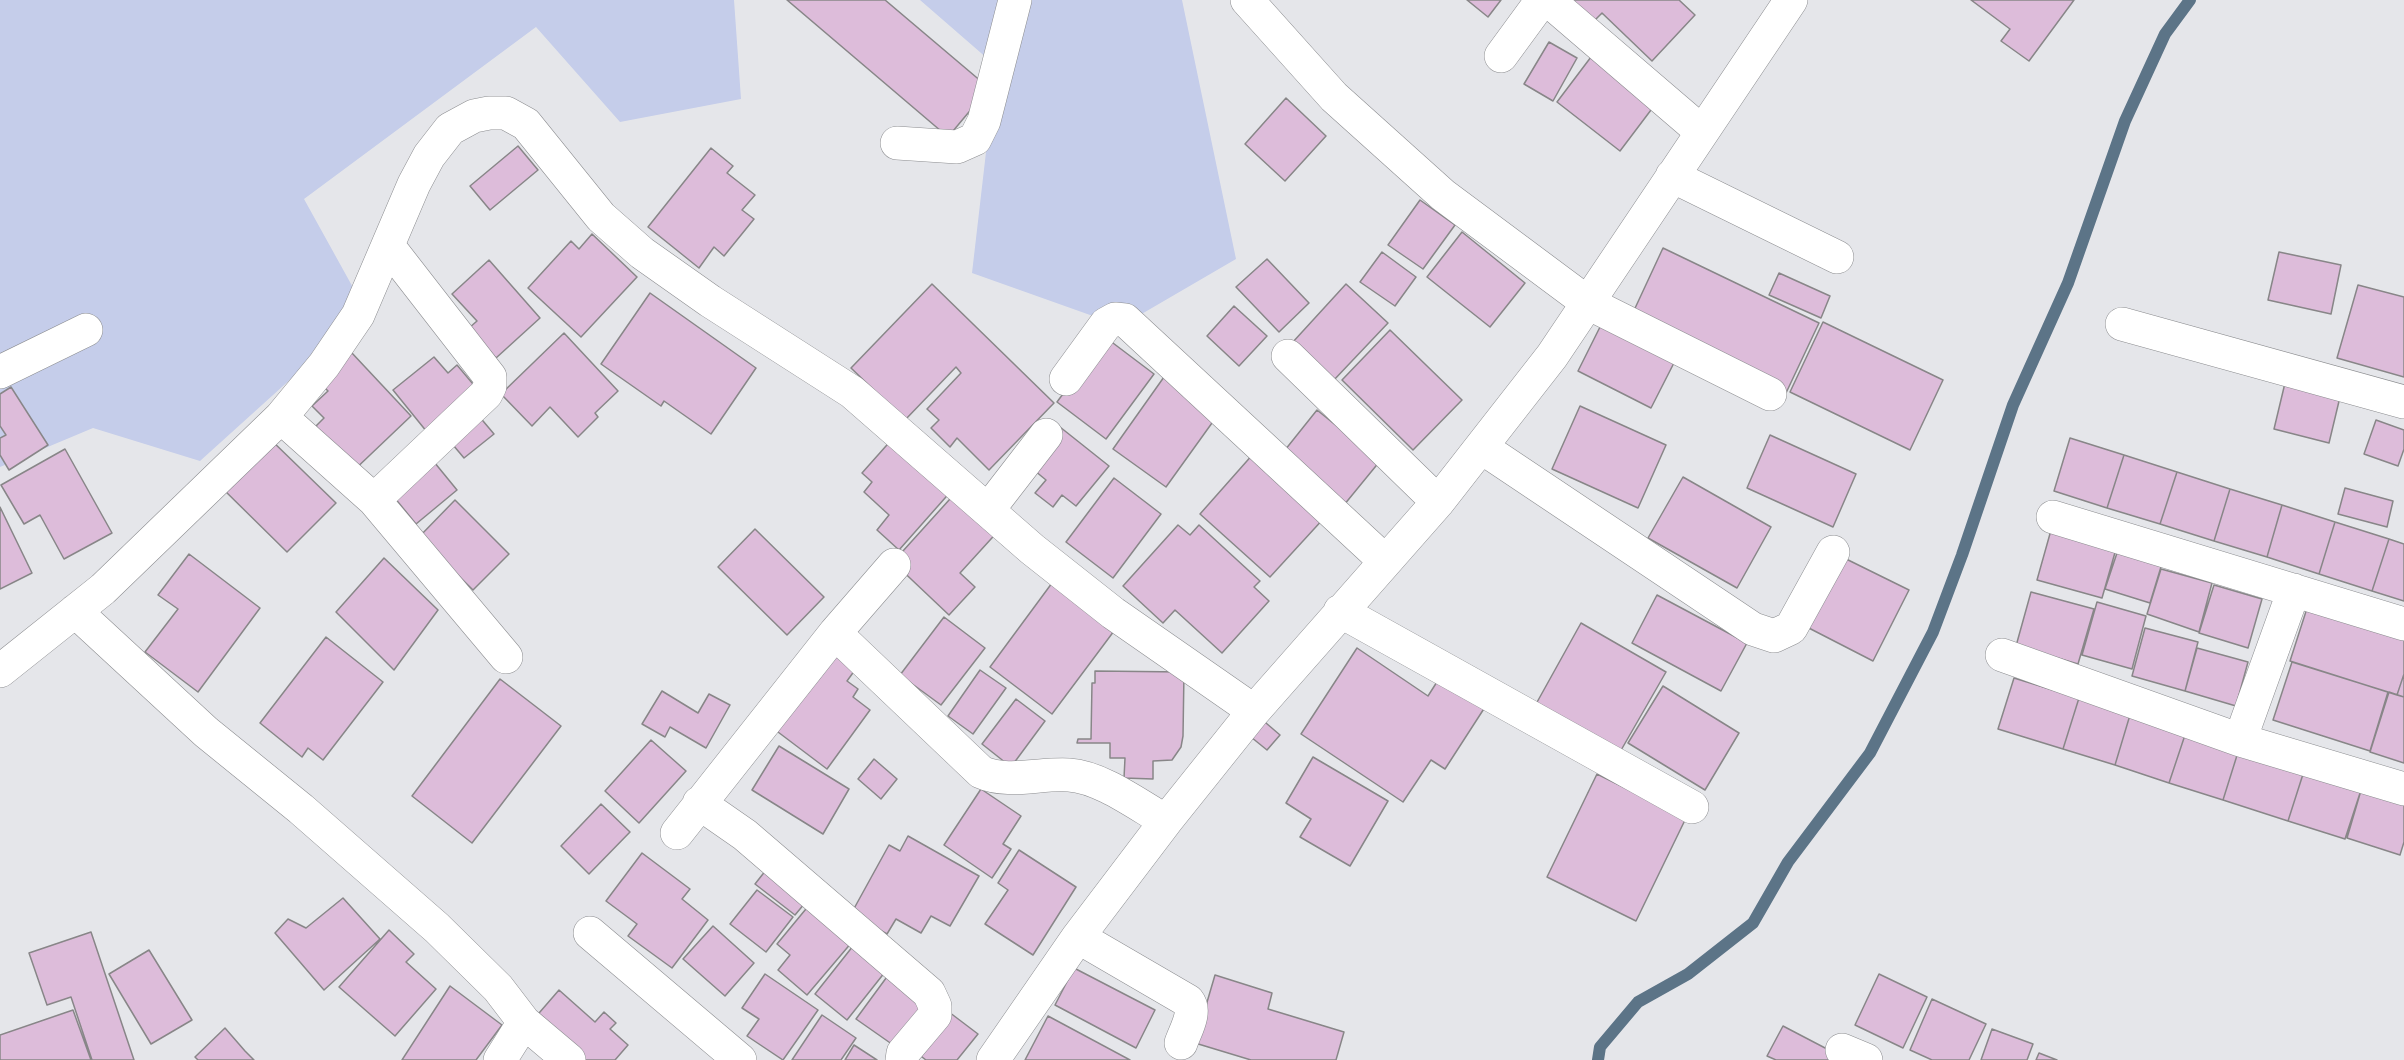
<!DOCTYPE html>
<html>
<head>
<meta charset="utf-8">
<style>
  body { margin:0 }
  canvas { display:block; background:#e5e6ea }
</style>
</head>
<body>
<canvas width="2404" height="1060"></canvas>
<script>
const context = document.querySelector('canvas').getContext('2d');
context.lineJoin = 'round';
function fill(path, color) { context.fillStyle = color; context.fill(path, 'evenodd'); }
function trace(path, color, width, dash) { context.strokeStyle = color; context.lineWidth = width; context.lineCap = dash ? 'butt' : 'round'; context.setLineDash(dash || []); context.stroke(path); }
const green = new Path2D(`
  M 0,0 L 734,0 L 741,99 L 620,122 L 536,27 L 304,199 L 366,311 L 200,461 L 93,428 L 0,467 Z
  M 920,0 L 1182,0 L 1236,259 L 1121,326 L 972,273 L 996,66 Z`);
const stream = new Path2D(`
  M 1598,1060 L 1600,1047 L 1638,1002 L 1688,974 L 1753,923 L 1788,862 L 1870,753 L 1933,632 L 1962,555 L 2013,405 L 2068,283 L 2125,121 L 2165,34 L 2190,0`);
const building = new Path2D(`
  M 787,0 L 885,0 L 989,88 L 948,137 Z
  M 1467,0 L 1501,0 L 1488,17 Z
  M 1564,0 L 1679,0 L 1695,15 L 1652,61 L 1602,13 L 1589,26 Z
  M 1971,0 L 2074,0 L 2029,61 L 2001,41 L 2010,29 Z
  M 1549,42 L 1577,58 L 1553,101 L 1524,84 Z
  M 1591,57 L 1654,106 L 1620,151 L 1557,102 Z
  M 1286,98 L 1326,136 L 1285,181 L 1245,144 Z
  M 518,146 L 538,170 L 490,210 L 470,186 Z
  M 711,148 L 733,166 L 727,173 L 755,195 L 742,210 L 754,219 L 724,256 L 714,247 L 699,268 L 648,227 Z
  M 1420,200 L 1455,225 L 1423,269 L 1388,245 Z
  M 1462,232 L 1525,283 L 1490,327 L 1427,277 Z
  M 592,234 L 637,277 L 581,337 L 528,288 L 571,241 L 579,249 Z
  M 1663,248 L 1819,323 L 1786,393 L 1630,319 Z
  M 1382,252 L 1416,277 L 1395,306 L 1360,282 Z
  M 2279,252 L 2341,265 L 2331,314 L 2268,300 Z
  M 1267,259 L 1309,303 L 1279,332 L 1236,287 Z
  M 489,260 L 540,318 L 496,358 L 469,328 L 477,321 L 452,294 Z
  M 1779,273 L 1830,296 L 1821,318 L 1769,295 Z
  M 932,284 L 1054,403 L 989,470 L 957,438 L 950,447 L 931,428 L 939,420 L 927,409 L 961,373 L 956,367 L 905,420 L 851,368 Z
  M 1346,284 L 1388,323 L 1333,381 L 1292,343 Z
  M 2358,285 L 2404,297 L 2404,377 L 2337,358 Z
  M 650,293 L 756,368 L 711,434 L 664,401 L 661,406 L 601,364 Z
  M 1234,306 L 1267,336 L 1239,366 L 1207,336 Z
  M 1604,319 L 1678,355 L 1651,408 L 1578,371 Z
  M 1823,322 L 1943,380 L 1910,450 L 1790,392 Z
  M 1390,330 L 1462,400 L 1413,450 L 1342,380 Z
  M 564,333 L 618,391 L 595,413 L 598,417 L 578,437 L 550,407 L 532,426 L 501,394 Z
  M 1105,337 L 1154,374 L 1106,439 L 1057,402 Z
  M 351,352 L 411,416 L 349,475 L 316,426 L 324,418 L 312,406 L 328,391 L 319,382 Z
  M 434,357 L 448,373 L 457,365 L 478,390 L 427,432 L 393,390 Z
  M 1164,377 L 1217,416 L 1166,487 L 1113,449 Z
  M 2285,383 L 2340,397 L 2329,443 L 2274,429 Z
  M 11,387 L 48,445 L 9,470 L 0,455 L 0,438 L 6,435 L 0,426 L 0,394 Z
  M 1580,406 L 1666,445 L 1638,508 L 1552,469 Z
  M 1317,410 L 1380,461 L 1344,505 L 1281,455 Z
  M 478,415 L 494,434 L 464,458 L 448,439 Z
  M 2376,420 L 2404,430 L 2404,449 L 2398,466 L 2364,454 Z
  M 1060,427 L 1109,466 L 1076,506 L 1062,495 L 1053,507 L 1035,493 L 1046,480 L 1029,466 Z
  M 1770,435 L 1856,474 L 1833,527 L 1747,488 Z
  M 268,437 L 336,503 L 287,552 L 220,486 Z
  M 894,437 L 953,489 L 899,550 L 877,530 L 889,515 L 864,492 L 872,482 L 862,473 Z
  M 2070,438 L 2124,455 L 2107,508 L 2054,491 Z
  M 65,449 L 112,533 L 64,559 L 40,515 L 24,524 L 1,485 Z
  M 1254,453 L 1325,517 L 1270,577 L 1200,514 Z
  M 2124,455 L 2177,472 L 2160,524 L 2107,508 Z
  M 430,457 L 457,490 L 416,524 L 389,491 Z
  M 2177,472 L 2230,489 L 2214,541 L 2160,524 Z
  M 1683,477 L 1771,527 L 1737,588 L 1648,538 Z
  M 1114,478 L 1161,514 L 1113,578 L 1066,542 Z
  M 2345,488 L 2393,501 L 2387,527 L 2338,514 Z
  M 959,489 L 1001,528 L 960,573 L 975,587 L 949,615 L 893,562 Z
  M 2230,489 L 2282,505 L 2267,557 L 2214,541 Z
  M 455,500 L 509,554 L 473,590 L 419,537 Z
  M 2282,505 L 2335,522 L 2319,574 L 2267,557 Z
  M 0,507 L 32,573 L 0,589 Z
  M 2335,522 L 2389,539 L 2372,591 L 2319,574 Z
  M 2053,523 L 2118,542 L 2102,598 L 2037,580 Z
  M 1178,525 L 1190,535 L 1199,525 L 1260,581 L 1254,587 L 1269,601 L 1222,653 L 1175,610 L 1163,623 L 1123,586 Z
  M 755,529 L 824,597 L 787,635 L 718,567 Z
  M 2389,539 L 2404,544 L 2404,601 L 2372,591 Z
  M 2120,544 L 2164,557 L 2150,603 L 2105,589 Z
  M 189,554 L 260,608 L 198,692 L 145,652 L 178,609 L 158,595 Z
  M 1836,554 L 1909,590 L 1873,661 L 1801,624 Z
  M 384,558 L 438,610 L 394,670 L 336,612 Z
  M 2161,569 L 2212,583 L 2199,632 L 2147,614 Z
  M 1052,583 L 1114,631 L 1052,714 L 990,667 Z
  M 2214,585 L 2262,599 L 2248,648 L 2199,633 Z
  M 2031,592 L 2094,609 L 2078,664 L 2016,646 Z
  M 1657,595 L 1747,643 L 1721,691 L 1632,643 Z
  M 2310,599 L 2404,629 L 2404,674 L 2397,695 L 2290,661 Z
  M 2097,602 L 2146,616 L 2132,669 L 2082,655 Z
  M 944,617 L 985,648 L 941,705 L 900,675 Z
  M 1581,623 L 1666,672 L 1620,752 L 1536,704 Z
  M 2145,628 L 2198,642 L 2185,691 L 2132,676 Z
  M 326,637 L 383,682 L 323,760 L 308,748 L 302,757 L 260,723 Z
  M 1357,648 L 1428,696 L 1442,674 L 1487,704 L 1445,769 L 1431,760 L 1403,802 L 1301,734 Z
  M 2197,648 L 2248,662 L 2236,706 L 2185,691 Z
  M 831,652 L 855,670 L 847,681 L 858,689 L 853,697 L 870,710 L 827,769 L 774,729 Z
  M 2292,662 L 2388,692 L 2370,751 L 2273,720 Z
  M 980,670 L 1006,688 L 973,734 L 948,716 Z
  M 1095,671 L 1184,672 L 1183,736 L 1181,747 L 1172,760 L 1153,761 L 1153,779 L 1124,778 L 1125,758 L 1110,758 L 1110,743 L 1077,743 L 1078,739 L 1091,739 L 1092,683 L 1095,683 Z
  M 2404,674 L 2404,697 L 2397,695 Z
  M 2014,678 L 2079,698 L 2063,749 L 1998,729 Z
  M 500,679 L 561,726 L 472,843 L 412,796 Z
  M 1663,686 L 1739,733 L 1705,790 L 1628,743 Z
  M 662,691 L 698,713 L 709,694 L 730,705 L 706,748 L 670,727 L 665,737 L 642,724 Z
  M 2389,692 L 2404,697 L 2404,763 L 2370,752 Z
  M 2079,698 L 2130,715 L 2115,765 L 2063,749 Z
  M 1016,699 L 1045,721 L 1011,767 L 982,744 Z
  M 2130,715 L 2186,732 L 2169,783 L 2115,765 Z
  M 1259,717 L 1280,735 L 1267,750 L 1246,733 Z
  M 2186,732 L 2239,749 L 2223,800 L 2169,783 Z
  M 651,740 L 686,771 L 639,823 L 605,791 Z
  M 779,746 L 849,789 L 823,834 L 752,790 Z
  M 2239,749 L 2304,771 L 2288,821 L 2223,800 Z
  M 1313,757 L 1388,801 L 1350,866 L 1300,837 L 1311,819 L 1286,803 Z
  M 874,759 L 897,779 L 881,799 L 858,779 Z
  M 2305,768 L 2362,787 L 2345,839 L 2288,821 Z
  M 1597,774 L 1686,818 L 1636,921 L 1547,877 Z
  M 2362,787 L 2404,800 L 2404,842 L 2400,855 L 2347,838 Z
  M 981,789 L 1021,816 L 1003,844 L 1011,849 L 992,878 L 944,845 Z
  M 601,804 L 630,832 L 589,874 L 561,846 Z
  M 908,836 L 979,876 L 950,926 L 931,916 L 921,933 L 896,919 L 887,934 L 851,914 L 889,845 L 900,851 Z
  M 1019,850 L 1076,887 L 1033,955 L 985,924 L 1008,890 L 998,883 Z
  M 642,853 L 690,889 L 682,899 L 708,920 L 672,968 L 628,936 L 637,924 L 606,901 Z
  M 770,865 L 810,897 L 795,915 L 755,884 Z
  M 757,890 L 793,917 L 766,952 L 730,924 Z
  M 343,898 L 380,939 L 324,990 L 275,933 L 288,919 L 306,928 Z
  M 815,898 L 858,935 L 807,995 L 778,970 L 790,955 L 777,944 Z
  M 713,926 L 754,963 L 725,996 L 683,959 Z
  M 389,930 L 414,954 L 406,962 L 436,989 L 395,1036 L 339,987 Z
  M 91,932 L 134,1060 L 92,1060 L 71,997 L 47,1005 L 29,953 Z
  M 857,941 L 889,967 L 847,1020 L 815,994 Z
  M 149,950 L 192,1020 L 151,1044 L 109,974 Z
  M 1074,968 L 1155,1010 L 1136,1048 L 1055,1005 Z
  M 892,970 L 931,998 L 896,1047 L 856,1019 Z
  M 765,974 L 818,1010 L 783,1060 L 747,1036 L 759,1019 L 742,1008 Z
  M 1879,974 L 1927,997 L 1903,1048 L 1855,1025 Z
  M 1215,975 L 1272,993 L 1268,1009 L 1344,1032 L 1336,1060 L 1251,1060 L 1195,1043 Z
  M 450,986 L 502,1025 L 476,1060 L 402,1060 Z
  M 559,990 L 595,1022 L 604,1012 L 616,1023 L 610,1029 L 628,1045 L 615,1060 L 578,1060 L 533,1020 Z
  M 1932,999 L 1986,1024 L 1969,1060 L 1932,1060 L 1910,1050 Z
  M 945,1009 L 978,1034 L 957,1060 L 926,1060 L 913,1050 Z
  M 73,1010 L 91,1060 L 0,1060 L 0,1035 Z
  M 822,1015 L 856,1038 L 841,1060 L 792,1060 Z
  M 1048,1016 L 1130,1060 L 1025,1060 Z
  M 1783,1026 L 1848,1060 L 1776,1060 L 1767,1056 Z
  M 225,1028 L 245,1051 L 254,1060 L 198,1060 L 195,1057 Z
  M 1992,1029 L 2033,1044 L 2027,1060 L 1981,1060 Z
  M 854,1045 L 877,1060 L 845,1060 Z
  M 2039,1053 L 2057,1060 L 2036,1060 Z`);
const minor = new Path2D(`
  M 1247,0 L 1334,97 L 1443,195 L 1588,303 L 1770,394
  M 1548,0 L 1702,132
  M 1501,56 L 1542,0
  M 897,143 L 957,147 L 975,139 L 984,121 L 1015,0
  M 1672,176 L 1837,257
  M 389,247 L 490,377 L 490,386 L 486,394 L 374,500 L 506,657
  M 2122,324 L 2404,402
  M 1288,356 L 1438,502
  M 0,372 L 86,330
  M 1066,379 L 1106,324 L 1115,319 L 1125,320 L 1385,561
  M 281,417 L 374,500
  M 1481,447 L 1753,629 L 1774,636 L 1791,628 L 1833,552
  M 988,510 L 1046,435
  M 2053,517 L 2404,624
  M 75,611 L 206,732 L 301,809 L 437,928 L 498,988 L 524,1022 L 569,1060
  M 1340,611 L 1692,807
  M 835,633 L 894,565
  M 2002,655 L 2240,740 L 2404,789
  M 0,671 L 103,589 L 281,417 L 324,365 L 358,315 L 414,184 L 429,156 L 450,129 L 474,116 L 489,113 L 506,113 L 526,124 L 601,217 L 642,253 L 710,301 L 852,392 L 1032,549 L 1113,613 L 1254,711
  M 2240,740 L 2294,590
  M 699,803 L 745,835 L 929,993 L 935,1006 L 935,1015 L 903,1053 L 902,1060
  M 677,833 L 835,633 L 981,772 C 1008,784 1040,773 1069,775 C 1101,777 1138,805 1166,821
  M 590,933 L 740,1060
  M 1078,937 L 1188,1001 C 1197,1012 1185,1031 1181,1043
  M 1842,1050 L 1866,1060
  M 500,1060 L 524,1022
  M 993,1060 L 1078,937 L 1166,821 L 1254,711 L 1438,502 L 1552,356 L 1791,0`);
fill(green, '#c5cdea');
trace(stream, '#5c7487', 12);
fill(building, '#ddbcda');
trace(building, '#888688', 1.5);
trace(minor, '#8c8d90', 34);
trace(minor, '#fff', 33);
</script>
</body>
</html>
